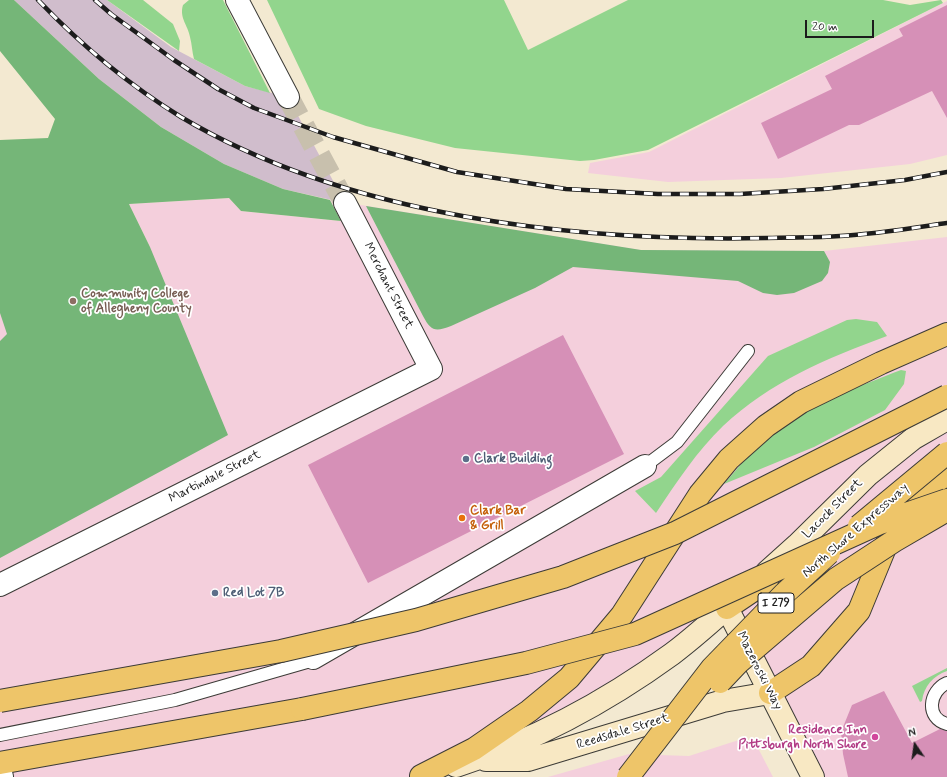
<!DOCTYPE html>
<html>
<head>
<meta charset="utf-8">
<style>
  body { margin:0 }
  #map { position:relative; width:947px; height:777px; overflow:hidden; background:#f3e9d1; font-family:Mynerve,sans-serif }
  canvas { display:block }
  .north { position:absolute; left:895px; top:725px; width:40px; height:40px; -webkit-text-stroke:3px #fff; paint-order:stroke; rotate:347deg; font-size:11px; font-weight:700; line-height:16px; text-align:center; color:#1c1c1c }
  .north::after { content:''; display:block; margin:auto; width:14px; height:18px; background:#1c1c1c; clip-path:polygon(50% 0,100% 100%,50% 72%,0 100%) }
  .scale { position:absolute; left:805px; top:20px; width:69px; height:18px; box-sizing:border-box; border:2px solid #1c1c1c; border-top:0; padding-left:5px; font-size:12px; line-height:14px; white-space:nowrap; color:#1c1c1c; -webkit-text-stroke:3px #fff; paint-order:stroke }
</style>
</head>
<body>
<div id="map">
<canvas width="947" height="777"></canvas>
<div class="north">N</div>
<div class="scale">20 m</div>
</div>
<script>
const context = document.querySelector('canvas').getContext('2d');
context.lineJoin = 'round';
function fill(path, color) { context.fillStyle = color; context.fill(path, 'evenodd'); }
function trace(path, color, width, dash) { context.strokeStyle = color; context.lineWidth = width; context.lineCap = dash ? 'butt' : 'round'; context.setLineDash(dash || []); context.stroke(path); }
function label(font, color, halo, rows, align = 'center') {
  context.font = font + ' Mynerve,sans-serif'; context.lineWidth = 3.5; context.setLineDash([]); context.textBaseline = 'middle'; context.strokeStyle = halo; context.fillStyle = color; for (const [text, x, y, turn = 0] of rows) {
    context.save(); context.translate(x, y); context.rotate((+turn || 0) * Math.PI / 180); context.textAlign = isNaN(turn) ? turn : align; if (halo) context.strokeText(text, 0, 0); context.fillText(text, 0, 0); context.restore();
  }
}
const built = new Path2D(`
  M 947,1 L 947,155 L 910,164 L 781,178 L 668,182 L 588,173 L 590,163 L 649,152 Z
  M 0,159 L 150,247 L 129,204 L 229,198 L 241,211 L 340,221 L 330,200 L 641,250 L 824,251 L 947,237 L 947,777 L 813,777 L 727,608 L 607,697 L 417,777 L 0,777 Z
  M 745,738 L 759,750 L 773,777 L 548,777 L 629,754 L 689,756 Z`);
const industrial = new Path2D(`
  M 14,0 L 107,0 L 171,47 L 245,86 L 288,97 L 345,203 L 283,189 L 224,164 L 161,127 L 99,79 Z`);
const green = new Path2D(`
  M 107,0 L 143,0 L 173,24 L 180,41 L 179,51 Z
  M 189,0 L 223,0 L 270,93 L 245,86 L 194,59 C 192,52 192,44 190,37 C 188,25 179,18 183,5 Z
  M 267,0 L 504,0 L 528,50 L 628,0 L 883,0 L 910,5 L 941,0 L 943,3 L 648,150 L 594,160 L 580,161 L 455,148 L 366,126 L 319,109 Z
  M 856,319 L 877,322 L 887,336 C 827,358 770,382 723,426 C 697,451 676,483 656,513 L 635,491 L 661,477 L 768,356 L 847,320 Z
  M 901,370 L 906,371 L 904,384 L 885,410 L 814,447 L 724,484 C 738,468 751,451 768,437 C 806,405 855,388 901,370 Z
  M 947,668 L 947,671 C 933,676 924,686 922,701 L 920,702 L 912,686 Z`);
const forest = new Path2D(`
  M 0,0 L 14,0 L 99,79 L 161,127 L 224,164 L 283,189 L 330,200 L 341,221 L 241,211 L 229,198 L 129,204 L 150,247 L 228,435 L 0,558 L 0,341 L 7,334 L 0,313 L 0,140 L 48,138 L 55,119 L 0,51 Z
  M 366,206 L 641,250 L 824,251 L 830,262 L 828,273 L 822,281 L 794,293 L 777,295 L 763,293 L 738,281 L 573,267 L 535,288 L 451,326 C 435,332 431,331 423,316 Z`);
const building = new Path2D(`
  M 947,5 L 947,118 L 932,91 L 859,125 L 849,125 L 778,159 L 761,123 L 832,89 L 825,76 L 903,36 L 899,29 Z
  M 563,335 L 624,454 L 368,583 L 308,465 Z
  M 884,691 L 912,743 L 940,729 L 947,731 L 947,777 L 848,777 L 843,754 L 841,732 L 852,705 Z`);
const minorTunnel = new Path2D(`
  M 288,97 L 345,203`);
const service = new Path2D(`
  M 645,466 L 677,442 L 748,351
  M 947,683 C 929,691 925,718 947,724
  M 0,735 L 175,700 L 307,662 L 313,658`);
const minor = new Path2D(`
  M 237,0 L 288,97
  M 0,585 L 431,369 L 345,203
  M 313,658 L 645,466
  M 0,769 L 2,777`);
const secondary = new Path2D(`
  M 767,572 L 797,545 L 868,475 L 914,438 L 947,419
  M 727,608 L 813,777
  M 486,760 L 528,760 L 723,701 L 770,693
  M 456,766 C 533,741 606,702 672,654 C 696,636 719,615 741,595`);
const motorway = new Path2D(`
  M 916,492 L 947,475
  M 727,608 L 767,581
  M 770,693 L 811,666 L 859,611 L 889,538 L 929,485
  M 0,763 L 302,709
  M 421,776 L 474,749 L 529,711 L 569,678 L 622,615 L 700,494 L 729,459 L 766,426 L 801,402 L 881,363 L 947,334`);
const rail = new Path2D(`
  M 38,0 C 80,44 129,85 181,117 C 349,217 575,242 767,238 C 792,237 816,238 840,236 C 876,234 912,228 947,223
  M 95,0 L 111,14 L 174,60 L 218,89 L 254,108 L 333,137 L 457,172 L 566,189 L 658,194 L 740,194 L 823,189 L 905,180 L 947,172`);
const motorwayBridge = new Path2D(`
  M 859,526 L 947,453
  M 720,682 L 738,663 L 836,579 L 894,541 L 947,510
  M 0,701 L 281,651 L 416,620 L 563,577 L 675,533 L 947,396
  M 302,709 L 526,663 L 635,634 L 880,523 L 947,500
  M 628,777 L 712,668 L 784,594 L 829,553`);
const markers = [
  [73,301,4,"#8d6e63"],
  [466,459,4,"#5c6f8a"],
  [462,518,4,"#e8710a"],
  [215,593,4,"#5c6f8a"],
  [875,737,4,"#d1479c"]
];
const shields = [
  [776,603,36]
];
const shieldNames = [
  ["I 279",776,603]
];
const streetNames = [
  ["Merchant Street",388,286,63],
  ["Martindale Street",215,477,-27],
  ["Lacock Street",833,509,-45],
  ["North Shore Expressway",856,531,-41],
  ["Mazeroski Way",759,671,63],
  ["Reedsdale Street",623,732,-17]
];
const educationNames = [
  ["Community College",81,294],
  ["of Allegheny County",81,309]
];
const serviceNames = [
  ["Clark Building",474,459],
  ["Red Lot 7B",223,593]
];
const foodNames = [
  ["Clark Bar",470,511],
  ["& Grill",470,526]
];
const hotelNames = [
  ["Residence Inn",867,730],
  ["Pittsburgh North Shore",867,745]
];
fill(built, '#f4cfdc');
fill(industrial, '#d0bdcc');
fill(green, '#92d58d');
fill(forest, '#75b678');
fill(building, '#d690b7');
trace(minorTunnel, '#c8c0ad', 22, [22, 11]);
trace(service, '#3c3b37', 14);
trace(minor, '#3c3b37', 24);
trace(secondary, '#3c3b37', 24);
trace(motorway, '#3c3b37', 24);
trace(service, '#fff', 12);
trace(minor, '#fff', 22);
trace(secondary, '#f8e8c3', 22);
trace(motorway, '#eec569', 22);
trace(rail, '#1c1c1c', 4.5);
trace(rail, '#fff', 3, [9]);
trace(motorwayBridge, '#3c3b37', 24, []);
trace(motorwayBridge, '#eec569', 22);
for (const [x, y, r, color] of markers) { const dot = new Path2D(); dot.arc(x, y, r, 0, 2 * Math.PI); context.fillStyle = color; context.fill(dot); trace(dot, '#fff', 1.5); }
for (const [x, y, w] of shields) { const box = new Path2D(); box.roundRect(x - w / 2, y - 10, w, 20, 3); context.fillStyle = '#fff'; context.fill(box); trace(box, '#1c1c1c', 1); }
label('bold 12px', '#1c1c1c', null, shieldNames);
label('13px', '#1c1c1c', '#fff', streetNames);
label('bold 13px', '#785e54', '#fff', educationNames, 'left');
label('bold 13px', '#4e5e75', '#fff', serviceNames, 'left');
label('bold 13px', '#c56008', '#fff', foodNames, 'left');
label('bold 13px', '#b23c85', '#fff', hotelNames, 'right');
</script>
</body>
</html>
